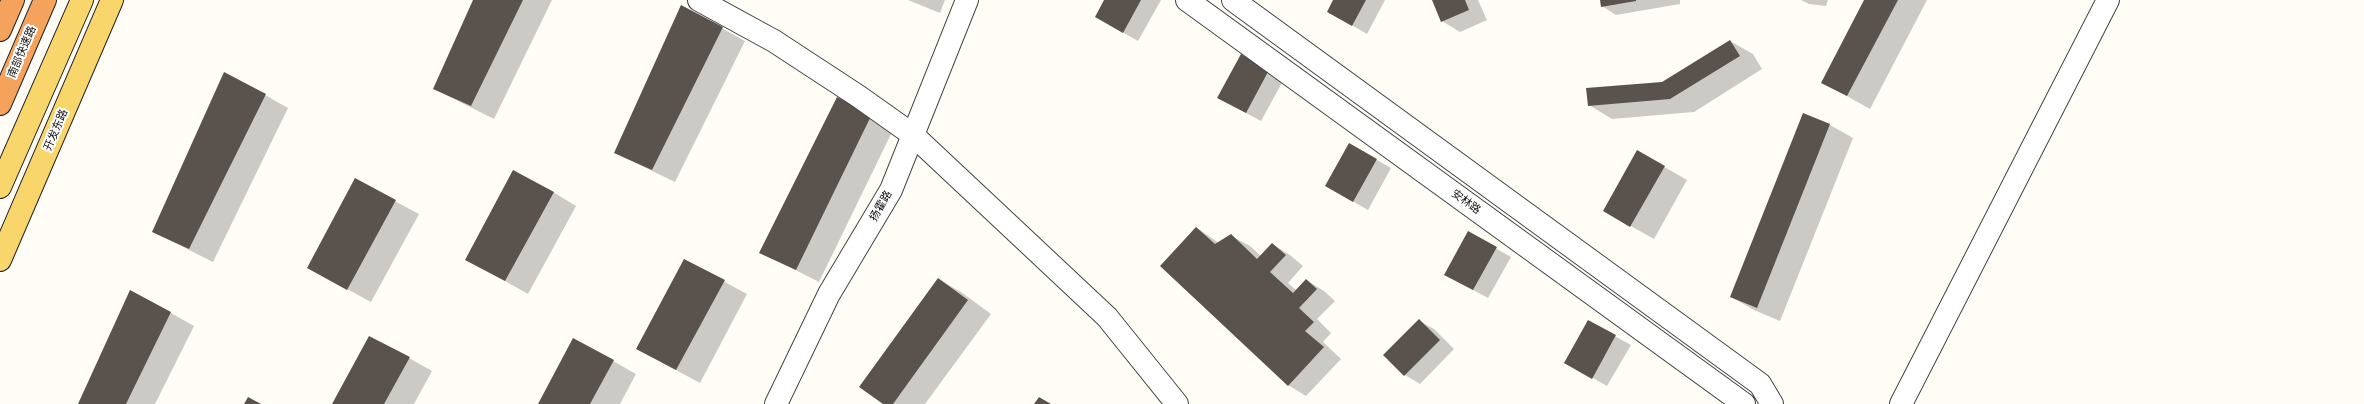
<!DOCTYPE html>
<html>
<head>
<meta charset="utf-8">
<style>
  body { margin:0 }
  canvas { display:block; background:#fffdf5 }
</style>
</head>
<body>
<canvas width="2364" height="404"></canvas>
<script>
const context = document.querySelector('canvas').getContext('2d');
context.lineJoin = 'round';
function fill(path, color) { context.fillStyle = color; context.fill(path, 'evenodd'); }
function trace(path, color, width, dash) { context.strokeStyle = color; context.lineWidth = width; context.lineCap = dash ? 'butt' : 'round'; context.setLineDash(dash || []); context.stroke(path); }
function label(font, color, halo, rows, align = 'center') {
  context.font = font + ' Literata,"Noto Sans SC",serif'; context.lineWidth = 4; context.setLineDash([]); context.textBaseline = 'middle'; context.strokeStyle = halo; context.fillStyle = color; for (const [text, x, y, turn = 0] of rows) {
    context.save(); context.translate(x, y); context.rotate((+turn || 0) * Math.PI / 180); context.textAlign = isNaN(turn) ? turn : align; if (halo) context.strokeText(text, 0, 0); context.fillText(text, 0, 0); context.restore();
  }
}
const shadow = new Path2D(`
  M 474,0 L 552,0 L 494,119 L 434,89 Z
  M 908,0 L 945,0 L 940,13 Z
  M 1105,0 L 1161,0 L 1138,41 L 1096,17 Z
  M 1334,0 L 1385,0 L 1367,34 L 1343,20 Z
  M 1433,0 L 1478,0 L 1487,20 L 1460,32 L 1442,21 Z
  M 1601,0 L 1680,0 L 1680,4 L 1616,15 L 1602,6 Z
  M 1801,0 L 1828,0 L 1826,6 L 1809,4 Z
  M 1865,0 L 1927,0 L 1870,109 L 1822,82 Z
  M 681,6 L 745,41 L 675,182 L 615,153 Z
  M 1730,41 L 1753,54 L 1762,69 L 1694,112 L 1612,119 L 1589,105 L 1662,83 Z
  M 1241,56 L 1284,79 L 1261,121 L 1233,106 Z
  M 265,95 L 288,108 L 213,262 L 153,232 Z
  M 838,98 L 894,128 L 819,282 L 760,252 Z
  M 1804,115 L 1830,125 L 1853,138 L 1780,321 L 1754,310 L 1731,297 Z
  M 1638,152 L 1687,180 L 1654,239 L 1604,211 Z
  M 1377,160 L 1391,168 L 1368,210 L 1326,186 Z
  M 355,180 L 419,214 L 371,302 L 332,281 Z
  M 553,192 L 576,206 L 528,294 L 489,272 Z
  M 1197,228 L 1219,243 L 1231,236 L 1250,246 L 1261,256 L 1272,244 L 1290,255 L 1303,266 L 1288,283 L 1296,290 L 1306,280 L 1324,291 L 1335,301 L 1317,319 L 1331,333 L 1323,342 L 1341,359 L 1306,396 L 1288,385 Z
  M 1469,233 L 1511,257 L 1488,298 L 1460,283 Z
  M 684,260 L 747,294 L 700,383 L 661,362 Z
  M 938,279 L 961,292 L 991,314 L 925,404 L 884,404 Z
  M 171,313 L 194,326 L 155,404 L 79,404 Z
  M 1419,321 L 1434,329 L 1454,349 L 1420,384 L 1405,375 L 1385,355 Z
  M 1588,321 L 1631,345 L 1607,386 L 1565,362 Z
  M 409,358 L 432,371 L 414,404 L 334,404 Z
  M 613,361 L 636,374 L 620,404 L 539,404 Z`);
const building = new Path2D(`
  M 473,0 L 523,0 L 471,106 L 433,89 Z
  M 1104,0 L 1141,0 L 1123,33 L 1095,17 Z
  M 1333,0 L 1366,0 L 1352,26 L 1327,12 Z
  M 1432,0 L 1465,0 L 1469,10 L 1441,22 Z
  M 1600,0 L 1636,0 L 1636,1 L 1601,7 Z
  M 1864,0 L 1898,0 L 1847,96 L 1821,83 Z
  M 681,5 L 723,27 L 652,170 L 614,153 Z
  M 1730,40 L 1740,56 L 1670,99 L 1588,106 L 1586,88 L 1662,82 Z
  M 1241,54 L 1269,70 L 1246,113 L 1217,98 Z
  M 224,72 L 266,94 L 189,249 L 152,232 Z
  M 837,97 L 872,114 L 796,270 L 759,253 Z
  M 1803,113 L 1830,124 L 1757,308 L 1730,297 Z
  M 1349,143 L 1377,159 L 1353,202 L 1325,186 Z
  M 1637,150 L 1665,166 L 1630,227 L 1603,211 Z
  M 513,170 L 554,192 L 505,281 L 465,260 Z
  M 355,178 L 396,200 L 347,290 L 307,268 Z
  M 1196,227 L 1215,244 L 1231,234 L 1257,259 L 1272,243 L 1286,255 L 1270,272 L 1293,293 L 1306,279 L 1317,289 L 1299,308 L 1314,322 L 1305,331 L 1324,347 L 1288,386 L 1160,266 Z
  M 1468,231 L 1497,247 L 1473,290 L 1444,275 Z
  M 684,259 L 725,280 L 676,370 L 636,349 Z
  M 938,278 L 968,300 L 893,404 L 883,404 L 859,387 Z
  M 130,290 L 171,312 L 126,404 L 78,404 Z
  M 1419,319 L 1440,340 L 1404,376 L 1383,355 Z
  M 1588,320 L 1616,335 L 1592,379 L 1564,363 Z
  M 369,336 L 410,357 L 384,404 L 332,404 Z
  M 573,338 L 614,360 L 590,404 L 538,404 Z
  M 248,397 L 261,404 L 244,404 Z
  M 1039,397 L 1051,404 L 1034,404 Z`);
const minor = new Path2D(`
  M 699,0 L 774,41 L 858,96 L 913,135 L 1107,317 L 1177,404
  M 1187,0 L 1744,404
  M 1233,0 L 1760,384 L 1772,404
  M 776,404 L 829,294 L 891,190 L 967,0
  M 1901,404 L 2108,0`);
const major = new Path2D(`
  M 0,187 L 82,0
  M 0,260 L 112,0`);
const highway = new Path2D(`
  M 0,30 L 13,0
  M 0,104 L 45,0`);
const streetNames = [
  ["南部快速路",22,52,-67],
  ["开发东路",56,130,-67],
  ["安林路",1466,202,36],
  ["扬霍路",881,206,-60]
];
fill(shadow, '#0003');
fill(building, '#5a524d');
trace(minor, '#444', 24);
trace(major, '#222', 24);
trace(highway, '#222', 24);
trace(minor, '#fff', 22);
trace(major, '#f9d66b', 22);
trace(highway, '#f5a25d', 22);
label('11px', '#111', '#fff', streetNames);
</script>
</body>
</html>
